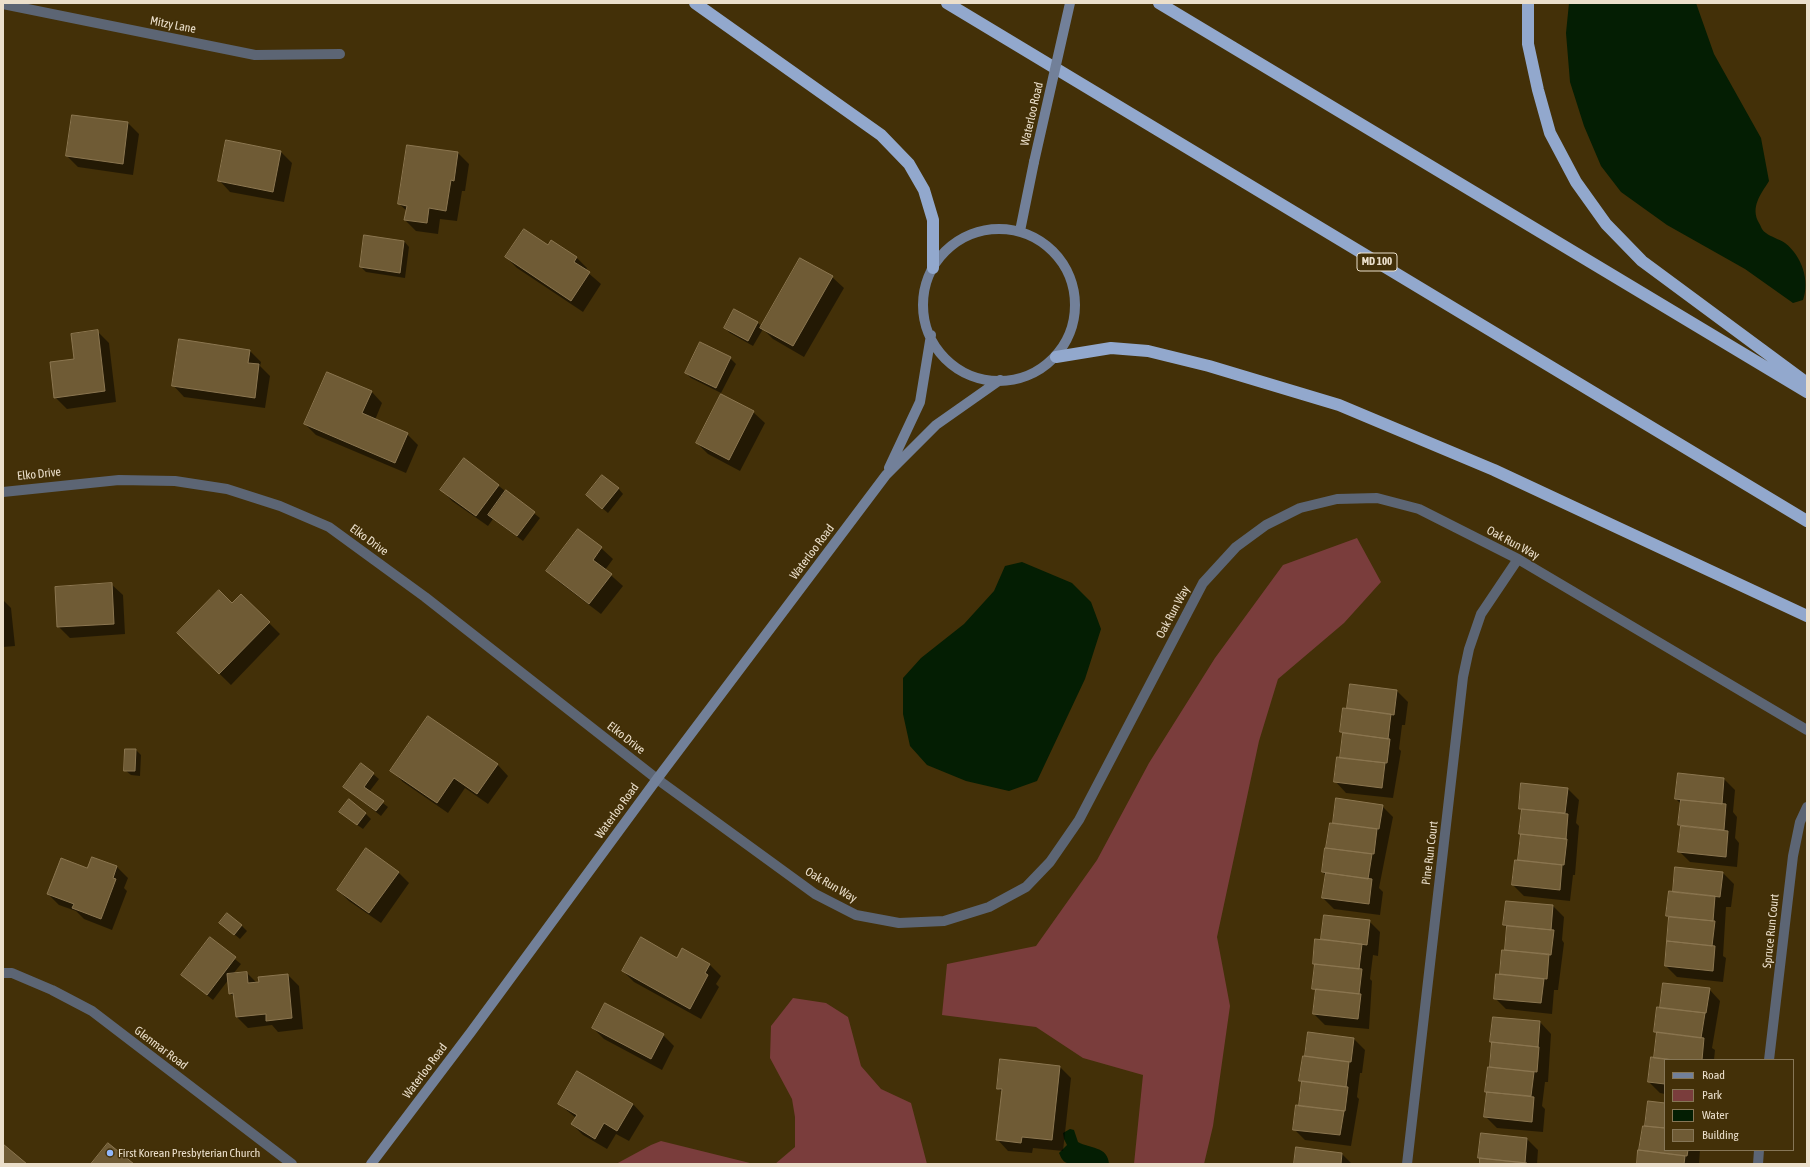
<!DOCTYPE html>
<html>
<head>
<meta charset="utf-8">
<style>
  body { margin:0 }
  #map { position:relative; width:1810px; height:1167px; overflow:hidden; background:#433008; font-family:"Asap Condensed",sans-serif }
  canvas { display:block }
  .frame { position:absolute; inset:0; border:4px solid #ebdfcb; pointer-events:none }
  .legend { position:absolute; left:1664px; top:1059px; width:130px; height:92px; box-sizing:border-box; background:#433008; border:1px solid #867656; margin:0; padding:5px 7px; list-style:none; font-size:12px; color:#ebdfcb }
  .legend li { display:flex; align-items:center; gap:8px; height:20px }
  .legend b { width:20px; border:1px solid #867656 }
</style>
</head>
<body>
<div id="map">
<canvas width="1810" height="1167"></canvas>
<div class="frame"></div>
<ul class="legend">
<li><b style="height:5px;background:#728099"></b>Road</li>
<li><b style="height:11px;background:#7a3d3c"></b>Park</li>
<li><b style="height:11px;background:#041e03"></b>Water</li>
<li><b style="height:11px;background:#6f5b35"></b>Building</li>
</ul>
</div>
<script>
const context = document.querySelector('canvas').getContext('2d');
context.lineJoin = 'round';
function fill(path, color) { context.fillStyle = color; context.fill(path, 'evenodd'); }
function trace(path, color, width, dash) { context.strokeStyle = color; context.lineWidth = width; context.lineCap = dash ? 'butt' : 'round'; context.setLineDash(dash || []); context.stroke(path); }
function label(font, color, halo, rows, align = 'center') {
  context.font = font + ' "Asap Condensed",sans-serif'; context.lineWidth = 3; context.setLineDash([]); context.textBaseline = 'middle'; context.strokeStyle = halo; context.fillStyle = color; for (const [text, x, y, turn = 0] of rows) {
    context.save(); context.translate(x, y); context.rotate((+turn || 0) * Math.PI / 180); context.textAlign = isNaN(turn) ? turn : align; if (halo) context.strokeText(text, 0, 0); context.fillText(text, 0, 0); context.restore();
  }
}
const green = new Path2D(`
  M 1357,538 L 1381,582 L 1344,623 L 1278,679 L 1259,741 L 1217,937 L 1230,1006 L 1213,1126 L 1204,1164 L 1134,1164 L 1143,1075 L 1083,1058 L 1036,1027 L 942,1015 L 947,964 L 1036,946 L 1097,860 L 1149,763 L 1215,658 L 1283,565 Z
  M 793,998 L 826,1003 L 848,1017 L 861,1066 L 881,1089 L 911,1103 L 927,1164 L 775,1164 L 795,1147 L 795,1117 L 792,1099 L 770,1058 L 771,1026 Z
  M 661,1141 L 754,1164 L 616,1164 L 651,1145 Z`);
const water = new Path2D(`
  M 1569,3 L 1696,3 L 1714,54 L 1761,138 L 1769,181 C 1761,194 1750,207 1759,223 C 1761,226 1762,231 1766,233 C 1771,237 1779,239 1785,243 C 1802,256 1810,281 1803,300 L 1793,303 L 1745,269 L 1667,225 L 1621,192 L 1601,166 L 1584,126 L 1570,82 L 1566,33 Z
  M 1022,562 L 1072,583 L 1091,602 L 1101,629 L 1085,679 L 1037,781 L 1009,791 L 966,781 L 927,765 L 910,746 L 903,714 L 903,678 L 921,658 L 964,624 L 994,591 L 1005,566 Z
  M 1070,1129 L 1074,1130 L 1078,1142 C 1090,1149 1108,1146 1109,1164 C 1098,1164 1076,1167 1067,1163 C 1062,1161 1061,1157 1059,1153 L 1067,1145 L 1064,1139 L 1063,1133 Z`);
const shadow = new Path2D(`
  M 128,123 L 139,134 L 133,175 L 78,167 L 67,156 Z
  M 227,141 L 281,152 L 292,163 L 284,202 L 230,192 L 219,180 Z
  M 458,153 L 469,164 L 465,191 L 462,191 L 457,221 L 440,219 L 438,234 L 416,231 L 405,220 L 407,211 L 399,204 Z
  M 404,241 L 409,247 L 405,278 L 366,272 L 361,267 Z
  M 549,246 L 576,257 L 587,268 L 586,271 L 601,284 L 583,312 L 517,268 L 506,257 Z
  M 801,259 L 832,277 L 844,288 L 804,357 L 773,339 L 763,329 L 753,346 L 730,333 L 725,328 L 735,310 L 758,323 L 762,327 Z
  M 98,332 L 109,343 L 116,402 L 67,409 L 55,397 L 75,360 Z
  M 250,351 L 261,362 L 260,366 L 270,376 L 265,408 L 184,397 L 173,385 Z
  M 730,358 L 736,364 L 721,393 L 691,378 L 686,373 Z
  M 371,391 L 382,403 L 375,420 L 407,434 L 418,445 L 406,473 L 316,435 L 305,424 Z
  M 753,412 L 765,423 L 740,471 L 708,454 L 697,443 Z
  M 464,459 L 540,518 L 523,541 L 493,519 L 488,526 L 452,501 L 441,489 Z
  M 618,488 L 623,494 L 608,513 L 587,495 Z
  M 578,531 L 601,548 L 613,559 L 605,570 L 623,586 L 601,614 L 559,582 L 548,571 Z
  M 111,584 L 123,595 L 125,634 L 70,638 L 58,626 Z
  M 3,600 L 11,608 L 15,646 L 3,647 Z
  M 232,605 L 269,623 L 280,634 L 231,685 L 189,644 Z
  M 1351,685 L 1397,691 L 1408,702 L 1405,725 L 1402,725 L 1399,749 L 1401,751 L 1393,798 L 1346,793 L 1335,781 L 1341,759 L 1344,735 L 1341,732 L 1348,709 Z
  M 136,750 L 141,755 L 140,776 L 131,775 L 125,770 Z
  M 361,764 L 379,779 L 369,792 L 388,807 L 381,816 L 344,787 Z
  M 497,764 L 508,776 L 488,804 L 465,788 L 448,813 L 403,782 L 392,771 Z
  M 1679,774 L 1724,779 L 1735,790 L 1733,812 L 1737,817 L 1735,838 L 1739,843 L 1737,867 L 1690,862 L 1679,851 L 1682,828 L 1679,825 L 1681,804 L 1676,799 Z
  M 1568,789 L 1579,800 L 1576,823 L 1579,826 L 1575,875 L 1573,875 L 1570,901 L 1524,896 L 1513,885 L 1519,861 L 1522,835 L 1520,834 L 1523,811 L 1520,808 Z
  M 1337,799 L 1382,806 L 1393,817 L 1379,888 L 1383,892 L 1380,915 L 1334,909 L 1323,898 L 1326,876 L 1323,872 L 1331,824 L 1334,824 Z
  M 365,813 L 371,819 L 363,829 L 346,817 Z
  M 117,867 L 128,878 L 124,888 L 127,891 L 112,930 L 84,919 L 76,911 L 59,905 L 48,894 L 88,869 Z
  M 398,872 L 409,883 L 381,923 L 349,901 L 338,890 Z
  M 1723,873 L 1734,884 L 1731,907 L 1726,907 L 1723,956 L 1726,958 L 1723,982 L 1677,977 L 1666,966 L 1670,919 L 1667,916 L 1674,893 Z
  M 1553,906 L 1564,917 L 1562,940 L 1564,943 L 1558,990 L 1554,990 L 1552,1014 L 1506,1009 L 1495,998 L 1501,975 L 1503,951 L 1506,951 L 1508,929 L 1504,925 Z
  M 1325,916 L 1369,921 L 1380,932 L 1378,956 L 1373,955 L 1370,979 L 1372,981 L 1369,1029 L 1325,1025 L 1314,1014 L 1316,991 L 1313,988 L 1316,966 L 1314,963 L 1322,941 Z
  M 221,923 L 241,925 L 247,931 L 240,939 Z
  M 210,939 L 241,964 L 233,974 L 247,973 L 257,983 L 288,975 L 299,986 L 303,1029 L 278,1032 L 272,1025 L 248,1028 L 237,1017 L 235,998 L 230,993 L 229,979 L 213,1000 L 188,980 L 182,975 Z
  M 677,959 L 710,965 L 721,976 L 716,984 L 719,987 L 701,1019 L 634,982 L 623,971 Z
  M 1709,989 L 1720,1001 L 1712,1048 L 1715,1050 L 1714,1060 L 1665,1060 L 1665,1094 L 1660,1093 L 1649,1082 L 1655,1059 L 1658,1035 L 1655,1032 Z
  M 1494,1018 L 1540,1022 L 1551,1034 L 1548,1082 L 1545,1082 L 1542,1106 L 1545,1109 L 1543,1132 L 1497,1128 L 1485,1116 L 1488,1093 L 1486,1091 L 1493,1043 Z
  M 593,1028 L 663,1035 L 674,1046 L 662,1070 L 604,1039 Z
  M 1309,1033 L 1354,1039 L 1365,1050 L 1362,1073 L 1360,1073 L 1357,1097 L 1359,1099 L 1351,1146 L 1305,1140 L 1294,1129 L 1300,1107 L 1302,1083 L 1300,1081 Z
  M 1060,1067 L 1071,1078 L 1063,1151 L 1033,1148 L 1032,1153 L 1008,1151 L 997,1139 L 1002,1092 L 998,1088 Z
  M 578,1072 L 633,1104 L 644,1116 L 629,1141 L 616,1134 L 607,1149 L 583,1135 L 572,1124 L 576,1118 L 559,1104 Z
  M 1649,1102 L 1665,1104 L 1665,1150 L 1700,1150 L 1699,1164 L 1638,1164 Z
  M 1482,1134 L 1527,1139 L 1538,1150 L 1537,1164 L 1481,1164 L 1481,1160 L 1479,1158 Z
  M 1297,1148 L 1342,1154 L 1352,1164 L 1295,1164 Z`);
const building = new Path2D(`
  M 72,115 L 128,122 L 123,164 L 66,156 Z
  M 226,140 L 281,151 L 273,192 L 218,181 Z
  M 407,145 L 458,152 L 454,181 L 451,180 L 446,211 L 429,208 L 427,223 L 404,220 L 407,206 L 398,204 Z
  M 524,229 L 548,245 L 551,240 L 577,257 L 574,262 L 590,272 L 571,301 L 505,257 Z
  M 364,235 L 404,241 L 400,273 L 360,267 Z
  M 800,258 L 833,276 L 793,346 L 760,328 Z
  M 734,309 L 758,322 L 748,341 L 724,328 Z
  M 98,330 L 105,391 L 54,398 L 50,362 L 74,359 L 71,334 Z
  M 179,339 L 250,350 L 248,363 L 259,364 L 255,398 L 172,386 Z
  M 700,342 L 731,357 L 716,388 L 685,373 Z
  M 327,372 L 372,391 L 362,413 L 408,433 L 395,463 L 304,424 Z
  M 721,394 L 754,411 L 729,460 L 696,443 Z
  M 464,458 L 499,485 L 476,516 L 440,490 Z
  M 602,475 L 619,488 L 602,509 L 586,495 Z
  M 506,490 L 535,512 L 517,536 L 488,515 Z
  M 578,529 L 602,547 L 593,560 L 612,574 L 589,604 L 546,571 Z
  M 112,583 L 114,624 L 57,627 L 55,587 Z
  M 219,590 L 232,603 L 241,594 L 270,622 L 219,674 L 177,633 Z
  M 1350,684 L 1397,690 L 1394,715 L 1347,708 Z
  M 1343,708 L 1391,714 L 1388,739 L 1340,732 Z
  M 428,716 L 498,764 L 477,794 L 454,778 L 437,803 L 390,771 Z
  M 1343,733 L 1390,739 L 1387,763 L 1340,758 Z
  M 125,749 L 136,749 L 135,771 L 124,771 Z
  M 1337,757 L 1385,763 L 1382,788 L 1334,782 Z
  M 361,763 L 374,773 L 364,787 L 384,801 L 376,811 L 343,787 Z
  M 1678,773 L 1724,778 L 1722,804 L 1675,799 Z
  M 1521,783 L 1568,788 L 1565,813 L 1519,809 Z
  M 1336,798 L 1383,805 L 1379,829 L 1333,823 Z
  M 349,799 L 366,813 L 357,825 L 339,812 Z
  M 1681,800 L 1726,804 L 1724,830 L 1678,825 Z
  M 1522,809 L 1568,814 L 1566,839 L 1519,834 Z
  M 1330,823 L 1377,829 L 1374,854 L 1326,848 Z
  M 1681,826 L 1728,831 L 1726,857 L 1678,852 Z
  M 1521,834 L 1567,839 L 1564,865 L 1518,860 Z
  M 366,848 L 399,872 L 369,913 L 337,890 Z
  M 1325,848 L 1372,854 L 1368,879 L 1322,872 Z
  M 92,857 L 117,866 L 113,878 L 116,879 L 101,919 L 72,908 L 74,904 L 47,894 L 61,858 L 87,868 Z
  M 1515,860 L 1562,865 L 1560,890 L 1512,885 Z
  M 1675,867 L 1723,872 L 1720,897 L 1673,892 Z
  M 1326,873 L 1372,879 L 1369,904 L 1322,898 Z
  M 1669,891 L 1715,896 L 1713,921 L 1666,916 Z
  M 1506,901 L 1553,905 L 1551,930 L 1503,925 Z
  M 227,913 L 242,925 L 234,935 L 219,923 Z
  M 1324,915 L 1370,920 L 1367,945 L 1321,939 Z
  M 1669,917 L 1715,921 L 1712,946 L 1667,941 Z
  M 1507,926 L 1554,930 L 1551,955 L 1505,950 Z
  M 210,937 L 236,957 L 207,995 L 181,975 Z
  M 641,937 L 677,958 L 682,948 L 710,964 L 705,973 L 708,975 L 690,1009 L 622,971 Z
  M 1315,939 L 1362,944 L 1359,969 L 1313,964 Z
  M 1667,941 L 1715,946 L 1713,971 L 1665,966 Z
  M 1502,950 L 1549,954 L 1547,979 L 1500,974 Z
  M 1315,964 L 1362,969 L 1359,994 L 1312,989 Z
  M 247,972 L 248,983 L 259,982 L 258,977 L 288,974 L 292,1018 L 266,1021 L 266,1014 L 236,1017 L 233,993 L 229,994 L 227,974 Z
  M 1496,974 L 1544,979 L 1541,1003 L 1494,999 Z
  M 1663,983 L 1710,988 L 1706,1013 L 1660,1008 Z
  M 1316,989 L 1361,994 L 1358,1019 L 1313,1014 Z
  M 605,1003 L 664,1034 L 651,1059 L 592,1028 Z
  M 1657,1007 L 1705,1013 L 1701,1038 L 1654,1032 Z
  M 1493,1017 L 1540,1021 L 1538,1047 L 1490,1042 Z
  M 1308,1032 L 1354,1038 L 1351,1062 L 1305,1056 Z
  M 1657,1032 L 1704,1038 L 1702,1060 L 1674,1060 L 1654,1058 Z
  M 1492,1042 L 1539,1047 L 1537,1072 L 1490,1067 Z
  M 1303,1056 L 1349,1062 L 1346,1087 L 1299,1081 Z
  M 1651,1057 L 1674,1060 L 1665,1060 L 1665,1084 L 1648,1082 Z
  M 1000,1059 L 1060,1066 L 1052,1140 L 1022,1137 L 1021,1143 L 996,1140 L 1002,1089 L 997,1089 Z
  M 1488,1067 L 1534,1072 L 1531,1096 L 1485,1092 Z
  M 577,1071 L 633,1104 L 617,1131 L 604,1123 L 595,1139 L 571,1124 L 577,1115 L 558,1104 Z
  M 1302,1081 L 1348,1087 L 1345,1111 L 1299,1106 Z
  M 1487,1092 L 1534,1097 L 1532,1122 L 1484,1117 Z
  M 1648,1101 L 1665,1103 L 1665,1128 L 1645,1126 Z
  M 1296,1105 L 1344,1111 L 1340,1135 L 1293,1130 Z
  M 1643,1126 L 1665,1128 L 1665,1150 L 1688,1150 L 1687,1156 L 1639,1150 Z
  M 1481,1133 L 1527,1138 L 1525,1163 L 1478,1158 Z
  M 108,1143 L 134,1164 L 91,1164 Z
  M 3,1144 L 27,1164 L 3,1164 Z
  M 1296,1147 L 1342,1153 L 1341,1164 L 1294,1164 Z
  M 1638,1150 L 1685,1156 L 1684,1164 L 1637,1164 Z
  M 1480,1158 L 1527,1163 L 1527,1164 L 1480,1164 Z`);
const minor = new Path2D(`
  M 3,4 L 255,55 L 340,54
  M 3,492 L 119,480 L 175,481 L 227,489 L 280,506 L 329,527 L 425,597 L 657,779 L 815,894 L 856,915 L 899,923 L 944,921 L 989,907 L 1026,887 L 1050,862 L 1079,820 L 1203,583 L 1236,547 L 1266,525 L 1300,508 L 1337,499 L 1377,498 L 1419,509 L 1518,559 L 1807,730
  M 3,973 L 12,973 L 52,990 L 92,1011 L 292,1164
  M 1769,1060 L 1793,856 L 1800,822 L 1807,807
  M 1407,1164 L 1463,677 L 1469,649 L 1481,614 L 1518,559
  M 1758,1164 L 1759,1150`);
const secondary = new Path2D(`
  M923 305a76 76 0 1 1 152 0a76 76 0 1 1-152 0Z
  M 1020,231 L 1034,162
  M 889,468 L 920,402 L 931,335
  M 371,1164 L 471,1032 L 657,779 L 886,475 L 936,425 L 1000,380`);
const motorway = new Path2D(`
  M 695,3 L 881,135 L 909,164 L 924,190 L 933,220 L 933,268
  M 947,3 L 1807,521
  M 1159,3 L 1807,392
  M 1528,3 L 1528,44 L 1538,90 L 1550,133 L 1576,182 L 1606,224 L 1642,261 L 1807,383
  M 1056,357 L 1111,348 L 1148,351 L 1209,366 L 1339,405 L 1494,470 L 1807,616`);
const secondaryBridge = new Path2D(`
  M 1034,162 L 1070,3`);
const markers = [
  [110,1153,4,"#91b8fd"]
];
const shields = [
  [1377,262,40]
];
const shieldNames = [
  ["MD 100",1377,262]
];
const streetNames = [
  ["Mitzy Lane",173,25,11],
  ["Waterloo Road",1032,114,-77],
  ["Elko Drive",39,474,-6],
  ["Elko Drive",369,540,36],
  ["Oak Run Way",1513,543,28],
  ["Waterloo Road",812,552,-53],
  ["Oak Run Way",1173,612,-62],
  ["Elko Drive",626,738,38],
  ["Waterloo Road",617,811,-54],
  ["Pine Run Court",1430,853,-83],
  ["Oak Run Way",831,885,30],
  ["Spruce Run Court",1771,931,-84],
  ["Glenmar Road",161,1048,37],
  ["Waterloo Road",425,1071,-53]
];
const poiNames = [
  ["First Korean Presbyterian Church",118,1153]
];
fill(green, '#7a3d3c');
fill(water, '#041e03');
fill(shadow, '#0007');
fill(building, '#6f5b35');
trace(building, '#8b7650', 1);
trace(minor, '#5c6574', 10);
trace(secondary, '#728099', 10);
trace(motorway, '#92a8cd', 12);
trace(secondaryBridge, '#728099', 10);
for (const [x, y, r, color] of markers) { const dot = new Path2D(); dot.arc(x, y, r, 0, 2 * Math.PI); context.fillStyle = color; context.fill(dot); trace(dot, '#433008', 1.5); }
for (const [x, y, w] of shields) { const box = new Path2D(); box.roundRect(x - w / 2, y - 9, w, 18, 3); context.fillStyle = '#433008'; context.fill(box); trace(box, '#ebdfcb', 1); }
label('bold 11px', '#ebdfcb', null, shieldNames);
label('12px', '#ebdfcb', '#433008', streetNames);
label('12px', '#ebdfcb', '#433008', poiNames, 'left');
</script>
</body>
</html>
